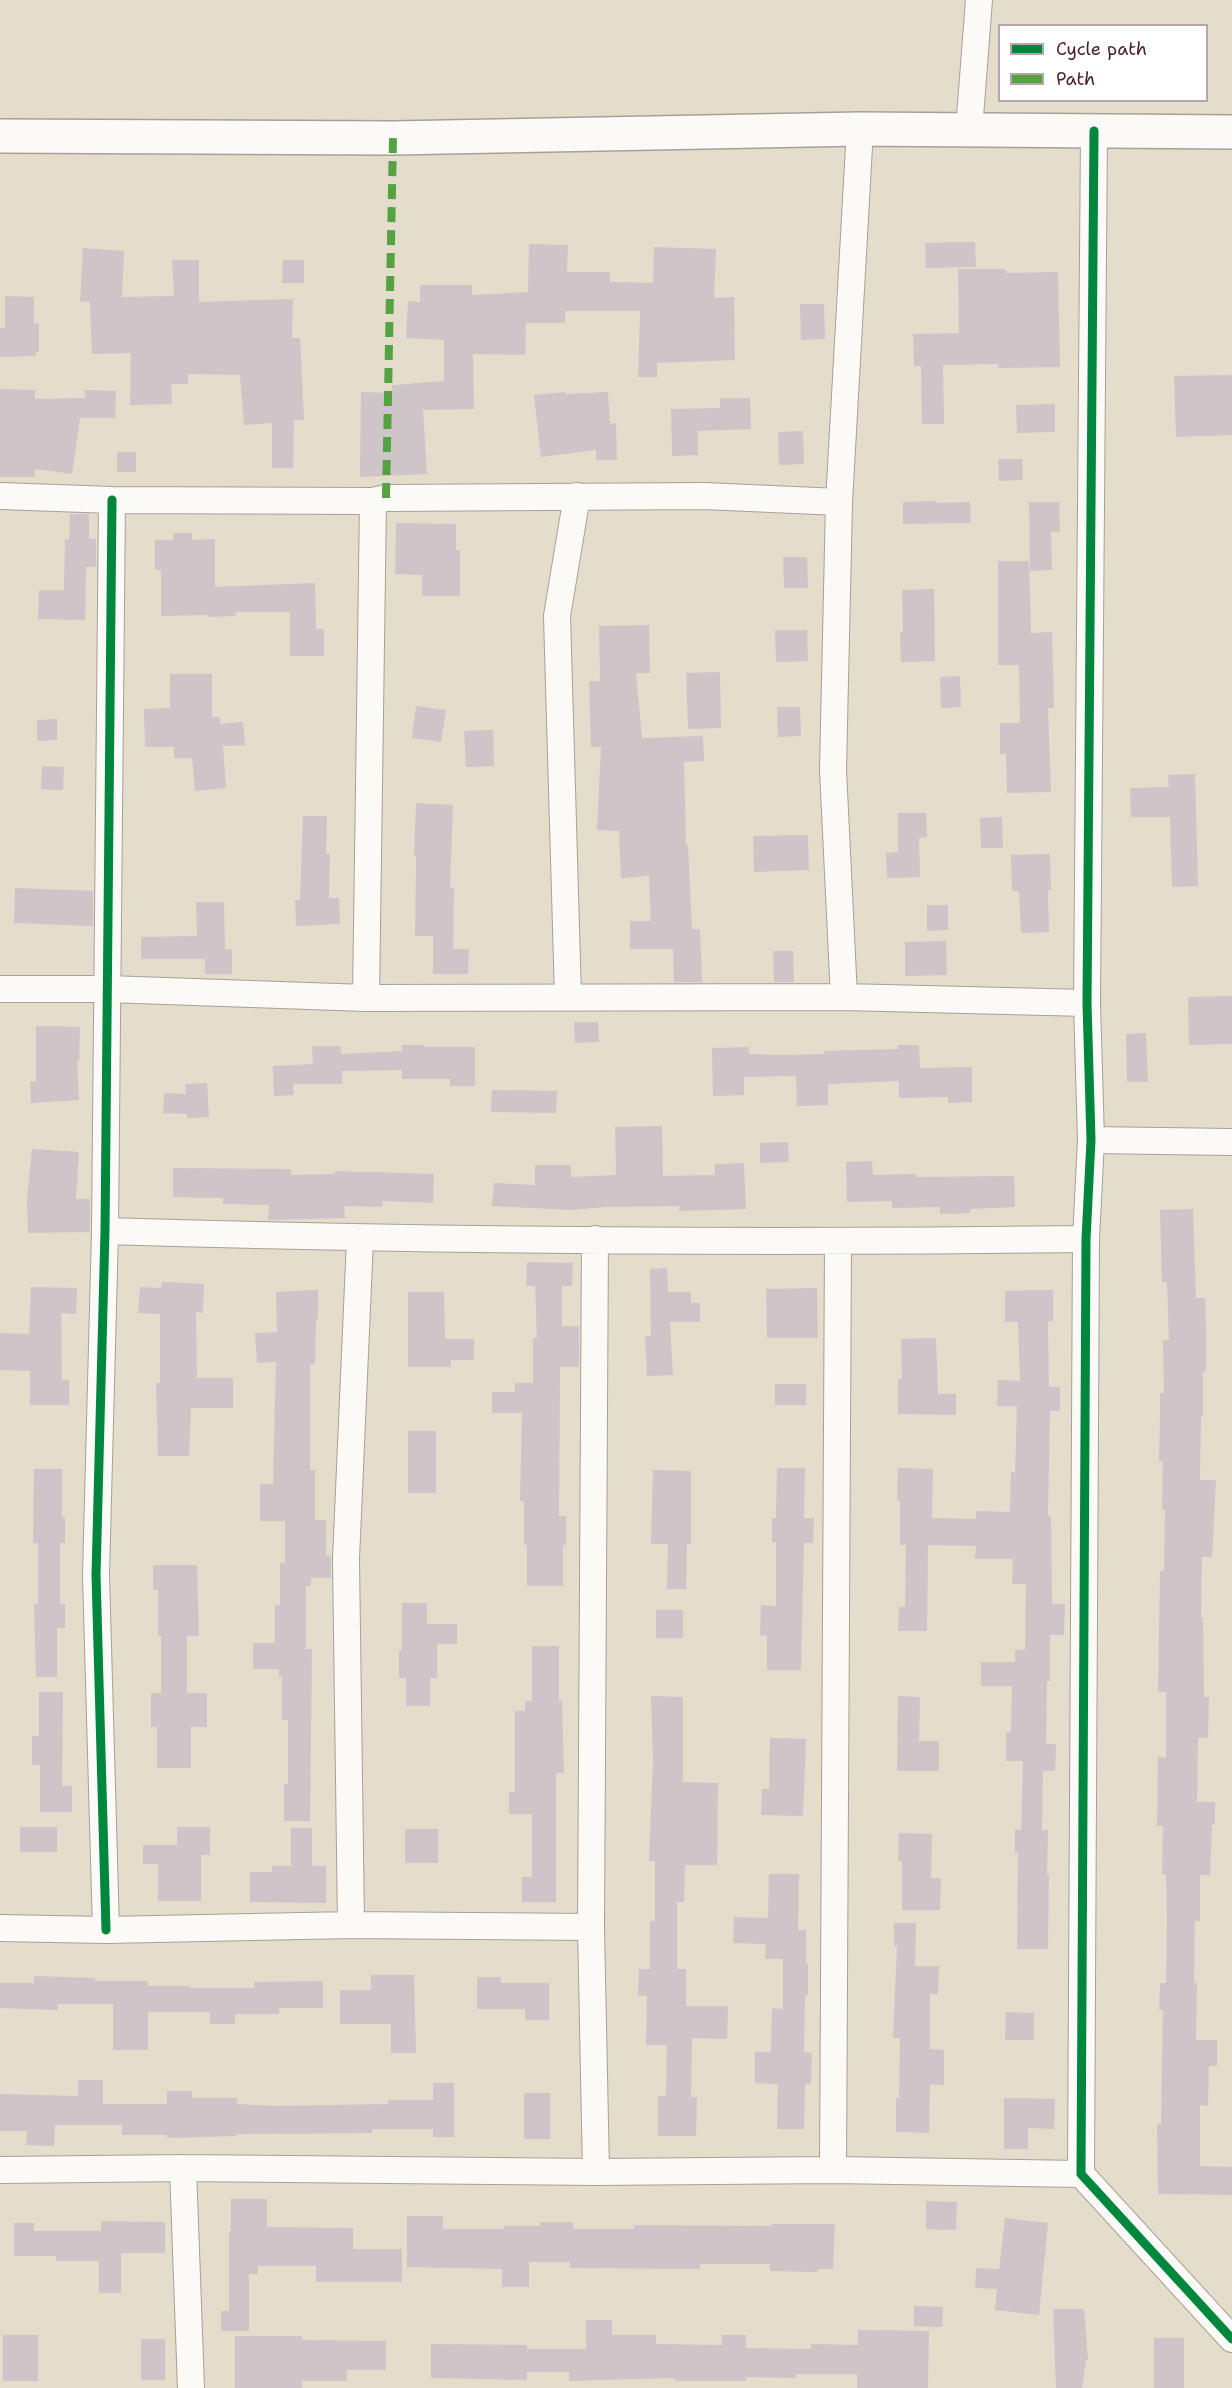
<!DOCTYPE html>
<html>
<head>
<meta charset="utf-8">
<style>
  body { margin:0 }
  #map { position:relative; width:1232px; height:2388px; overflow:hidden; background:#e4ddcc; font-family:"Shantell Sans",sans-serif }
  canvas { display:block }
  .legend { position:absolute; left:998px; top:24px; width:210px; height:78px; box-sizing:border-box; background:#fff; border:2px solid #b7a5aa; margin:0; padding:8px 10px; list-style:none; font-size:18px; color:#4a1f2b }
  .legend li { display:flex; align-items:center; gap:12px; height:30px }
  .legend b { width:30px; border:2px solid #b7a5aa }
</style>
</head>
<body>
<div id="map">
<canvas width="1232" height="2388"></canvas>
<ul class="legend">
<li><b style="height:8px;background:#00873e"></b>Cycle path</li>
<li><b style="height:8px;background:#56a243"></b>Path</li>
</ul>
</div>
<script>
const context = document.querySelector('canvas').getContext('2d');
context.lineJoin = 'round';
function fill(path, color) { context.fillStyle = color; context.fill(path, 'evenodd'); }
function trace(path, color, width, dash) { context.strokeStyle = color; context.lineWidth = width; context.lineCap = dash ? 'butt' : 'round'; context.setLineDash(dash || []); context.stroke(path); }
const building = new Path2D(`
  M 975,242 L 976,267 L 926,268 L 925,243 Z
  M 529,244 L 568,245 L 567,272 L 610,272 L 610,282 L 653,283 L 654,247 L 716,249 L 714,298 L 734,297 L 735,360 L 657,363 L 657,377 L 638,377 L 640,311 L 565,311 L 565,323 L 526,323 L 525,355 L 473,354 L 474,409 L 423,410 L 427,474 L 360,477 L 361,392 L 392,393 L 392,385 L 444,381 L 444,340 L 406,338 L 408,301 L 420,302 L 420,285 L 472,285 L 472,295 L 528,292 Z
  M 83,248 L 124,251 L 122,297 L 174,296 L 172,260 L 199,260 L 199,302 L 293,299 L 292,338 L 300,338 L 304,420 L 294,420 L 293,468 L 272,468 L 272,423 L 244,425 L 240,375 L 188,374 L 188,384 L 171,384 L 172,404 L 130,405 L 131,353 L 92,354 L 90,302 L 80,301 Z
  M 283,260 L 304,260 L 304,283 L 282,283 Z
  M 958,269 L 1005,269 L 1006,273 L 1058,272 L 1060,367 L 998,368 L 998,364 L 943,365 L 944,424 L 922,424 L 921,366 L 914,366 L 913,334 L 959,333 Z
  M 5,296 L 34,297 L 34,323 L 39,323 L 39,352 L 36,352 L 36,356 L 0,357 L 0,328 L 5,328 Z
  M 800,304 L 824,304 L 825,339 L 801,340 Z
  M 1232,375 L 1232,435 L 1176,437 L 1174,376 Z
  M 0,389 L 35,390 L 35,399 L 85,398 L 85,390 L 116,391 L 115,418 L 80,418 L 72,474 L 35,469 L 35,477 L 0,477 Z
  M 565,392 L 566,394 L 608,392 L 610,424 L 616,423 L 617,460 L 596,460 L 596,450 L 541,457 L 534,395 Z
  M 720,398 L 750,398 L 751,429 L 698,431 L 698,455 L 672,456 L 671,409 L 720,408 Z
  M 1055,404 L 1055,432 L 1017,433 L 1016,405 Z
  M 803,431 L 804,464 L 779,465 L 778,432 Z
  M 117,452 L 136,452 L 136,472 L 117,472 Z
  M 998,459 L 1022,459 L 1023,480 L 999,481 Z
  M 936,501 L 936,503 L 970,502 L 971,523 L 903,524 L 903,502 Z
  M 1029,502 L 1059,502 L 1060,532 L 1051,532 L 1052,570 L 1030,571 Z
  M 70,514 L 89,514 L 89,539 L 96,539 L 96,567 L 86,567 L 85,620 L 38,619 L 39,590 L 64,590 L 65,539 L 69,539 Z
  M 396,523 L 456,524 L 456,550 L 460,550 L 460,596 L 422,596 L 422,575 L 395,574 Z
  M 173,533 L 192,533 L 192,540 L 215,539 L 215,587 L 315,583 L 316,629 L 324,629 L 324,656 L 290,656 L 290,612 L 235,612 L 236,616 L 208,617 L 208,615 L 161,616 L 161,570 L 155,570 L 155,540 L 173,540 Z
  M 783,557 L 807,557 L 808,588 L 784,588 Z
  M 998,561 L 1029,561 L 1031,633 L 1052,632 L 1054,708 L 1048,708 L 1051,792 L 1007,793 L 1006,754 L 1000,754 L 1000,723 L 1020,723 L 1019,665 L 998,665 Z
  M 934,589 L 935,661 L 901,662 L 900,632 L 903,632 L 902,590 Z
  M 649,625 L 650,673 L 636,673 L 642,738 L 703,736 L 704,761 L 684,762 L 686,846 L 688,845 L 692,929 L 700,929 L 702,982 L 674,982 L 673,949 L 630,949 L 630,921 L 651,921 L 649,876 L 621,878 L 619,831 L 597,830 L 601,747 L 591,747 L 589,681 L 600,681 L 599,626 Z
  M 775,630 L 807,630 L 808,661 L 776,662 Z
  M 720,672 L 721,728 L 688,729 L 686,673 Z
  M 170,674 L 212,674 L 212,717 L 220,717 L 220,724 L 243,722 L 245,745 L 223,746 L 226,788 L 195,791 L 192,758 L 174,758 L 174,747 L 145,747 L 144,709 L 170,708 Z
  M 960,676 L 961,707 L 941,708 L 940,677 Z
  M 416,706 L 446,710 L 441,742 L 412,738 Z
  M 777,707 L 800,707 L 801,736 L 778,737 Z
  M 57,719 L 57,740 L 37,741 L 37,720 Z
  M 493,730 L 494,766 L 466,767 L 464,731 Z
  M 42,766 L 64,767 L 63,790 L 41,789 Z
  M 1195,774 L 1198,886 L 1172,887 L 1170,817 L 1131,817 L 1130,788 L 1169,787 L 1168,775 Z
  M 416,803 L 453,805 L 450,887 L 454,888 L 453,949 L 469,949 L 468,974 L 433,974 L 433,936 L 415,936 L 416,856 L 414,856 Z
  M 898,813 L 926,813 L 927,837 L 919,838 L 920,877 L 887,878 L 886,853 L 898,852 Z
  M 303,816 L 327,816 L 326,854 L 330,854 L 329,898 L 339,898 L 340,924 L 296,926 L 295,900 L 300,900 Z
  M 1002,817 L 1003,848 L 981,848 L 980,818 Z
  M 808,835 L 809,870 L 754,872 L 753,836 Z
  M 1050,854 L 1051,890 L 1048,890 L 1049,932 L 1021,933 L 1019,891 L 1012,891 L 1011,855 Z
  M 15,888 L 93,891 L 93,926 L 14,923 Z
  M 196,902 L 224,902 L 225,949 L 232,949 L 232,974 L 205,974 L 205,959 L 141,959 L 141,937 L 197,936 Z
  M 927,905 L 948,905 L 948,930 L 927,931 Z
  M 946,941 L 947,975 L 905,976 L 905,942 Z
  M 773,951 L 793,951 L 794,982 L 774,982 Z
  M 1232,996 L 1232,1044 L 1189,1045 L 1188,997 Z
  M 574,1022 L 598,1022 L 599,1042 L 575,1043 Z
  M 36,1026 L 80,1027 L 79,1061 L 77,1061 L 79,1100 L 31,1103 L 30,1082 L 36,1081 Z
  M 1146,1033 L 1148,1082 L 1127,1082 L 1126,1034 Z
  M 402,1045 L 424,1045 L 424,1047 L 475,1047 L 475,1086 L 450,1086 L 450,1079 L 402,1079 L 402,1070 L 342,1071 L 342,1084 L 293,1084 L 294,1095 L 274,1096 L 273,1066 L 313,1064 L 312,1046 L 341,1046 L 341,1054 L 402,1051 Z
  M 898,1045 L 919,1045 L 920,1068 L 972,1067 L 972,1102 L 948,1103 L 948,1097 L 899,1098 L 899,1081 L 828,1084 L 828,1105 L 797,1106 L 796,1076 L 744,1077 L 744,1095 L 713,1096 L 712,1048 L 749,1047 L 749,1054 L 782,1055 L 824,1054 L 824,1051 L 898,1049 Z
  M 207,1083 L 209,1117 L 187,1118 L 187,1114 L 163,1113 L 164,1093 L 186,1094 L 185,1084 Z
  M 492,1090 L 557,1091 L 556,1113 L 491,1112 Z
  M 662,1126 L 663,1176 L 715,1175 L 715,1164 L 744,1163 L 746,1209 L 679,1211 L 679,1206 L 606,1207 L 571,1210 L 492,1206 L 494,1183 L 535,1185 L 535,1165 L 571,1165 L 571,1177 L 616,1175 L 615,1127 Z
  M 788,1142 L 789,1162 L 760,1163 L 760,1143 Z
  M 32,1149 L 79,1152 L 76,1199 L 90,1199 L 90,1232 L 28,1233 L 27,1200 Z
  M 872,1161 L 873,1175 L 916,1174 L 916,1177 L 1014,1176 L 1015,1207 L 970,1209 L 970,1213 L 940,1214 L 940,1207 L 892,1208 L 892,1201 L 847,1202 L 846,1162 Z
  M 173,1168 L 291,1169 L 291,1175 L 335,1174 L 335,1171 L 434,1174 L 433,1203 L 383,1201 L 382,1207 L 344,1206 L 345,1218 L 268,1220 L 269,1205 L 223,1204 L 223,1198 L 173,1197 Z
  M 1193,1209 L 1196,1298 L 1205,1298 L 1206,1329 L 1206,1371 L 1203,1372 L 1203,1416 L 1201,1416 L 1200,1480 L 1216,1480 L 1212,1557 L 1202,1557 L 1201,1618 L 1203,1618 L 1204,1697 L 1209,1697 L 1208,1738 L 1198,1738 L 1197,1802 L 1215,1802 L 1215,1825 L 1212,1824 L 1210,1875 L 1200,1875 L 1200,1921 L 1195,1921 L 1194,1983 L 1197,1983 L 1196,2040 L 1217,2040 L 1217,2066 L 1209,2066 L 1208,2106 L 1200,2105 L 1200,2166 L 1232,2167 L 1232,2195 L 1158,2194 L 1157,2124 L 1161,2124 L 1162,2065 L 1163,2010 L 1159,2010 L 1160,1983 L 1166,1983 L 1167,1921 L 1166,1874 L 1162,1874 L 1163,1826 L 1157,1826 L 1158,1757 L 1166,1758 L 1166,1692 L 1158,1692 L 1160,1571 L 1164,1571 L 1165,1510 L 1162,1510 L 1163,1461 L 1159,1461 L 1160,1415 L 1160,1393 L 1164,1393 L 1163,1341 L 1169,1340 L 1167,1282 L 1162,1282 L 1160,1210 Z
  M 527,1262 L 573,1263 L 572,1286 L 562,1286 L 562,1326 L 579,1326 L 579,1367 L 560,1367 L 559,1516 L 566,1516 L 566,1545 L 563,1545 L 563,1586 L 527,1586 L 527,1545 L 524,1545 L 524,1501 L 520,1501 L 522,1413 L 492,1413 L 492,1392 L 515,1392 L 515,1383 L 533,1383 L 533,1338 L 537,1338 L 535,1286 L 526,1286 Z
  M 667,1268 L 668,1292 L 691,1292 L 691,1303 L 700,1303 L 700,1322 L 670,1322 L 673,1375 L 647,1376 L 645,1336 L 651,1336 L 650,1269 Z
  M 162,1282 L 204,1284 L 203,1313 L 196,1312 L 197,1378 L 233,1378 L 233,1408 L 191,1408 L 189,1456 L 158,1456 L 156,1383 L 160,1383 L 160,1314 L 138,1313 L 140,1287 L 161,1288 Z
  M 31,1287 L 77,1288 L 76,1314 L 61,1313 L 62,1380 L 69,1380 L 69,1405 L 30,1405 L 30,1371 L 0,1370 L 0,1333 L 29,1334 Z
  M 817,1288 L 818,1338 L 767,1338 L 766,1289 Z
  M 318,1290 L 318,1319 L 316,1319 L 315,1364 L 310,1364 L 310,1470 L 315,1470 L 315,1520 L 326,1520 L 326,1556 L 331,1556 L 331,1578 L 311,1578 L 311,1586 L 306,1586 L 306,1649 L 312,1649 L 310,1821 L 284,1821 L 284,1784 L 288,1784 L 288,1720 L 282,1720 L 282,1677 L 279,1677 L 279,1669 L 253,1669 L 253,1643 L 275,1643 L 275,1605 L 280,1605 L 280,1563 L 285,1563 L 285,1521 L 260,1521 L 260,1484 L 273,1484 L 276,1362 L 257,1363 L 255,1333 L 277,1332 L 276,1292 Z
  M 1053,1290 L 1053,1321 L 1048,1321 L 1049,1387 L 1060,1387 L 1060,1411 L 1050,1411 L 1048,1516 L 1051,1516 L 1052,1604 L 1065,1604 L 1064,1635 L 1050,1635 L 1050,1681 L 1047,1681 L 1046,1744 L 1056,1744 L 1055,1771 L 1043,1771 L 1042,1830 L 1048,1830 L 1047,1875 L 1049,1875 L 1048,1949 L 1017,1949 L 1018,1853 L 1015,1853 L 1015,1829 L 1021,1830 L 1023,1761 L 1006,1761 L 1006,1732 L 1011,1732 L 1012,1686 L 981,1686 L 981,1662 L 1015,1662 L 1015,1650 L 1025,1650 L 1026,1584 L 1012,1584 L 1013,1559 L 975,1559 L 976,1546 L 928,1545 L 927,1631 L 898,1631 L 899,1607 L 905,1607 L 906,1545 L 900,1545 L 900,1501 L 897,1501 L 898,1468 L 933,1469 L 932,1518 L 976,1519 L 976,1511 L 1010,1512 L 1011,1472 L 1015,1472 L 1017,1406 L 997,1406 L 998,1380 L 1020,1381 L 1018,1322 L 1005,1322 L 1005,1291 Z
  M 408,1292 L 444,1292 L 445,1339 L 474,1339 L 474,1360 L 451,1360 L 451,1367 L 408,1367 Z
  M 936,1338 L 938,1394 L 956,1394 L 956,1415 L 898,1414 L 898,1379 L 902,1379 L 901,1339 Z
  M 775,1384 L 806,1384 L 806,1405 L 775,1405 Z
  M 408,1431 L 436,1431 L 436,1493 L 408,1493 Z
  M 777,1468 L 805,1468 L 804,1518 L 814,1518 L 813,1543 L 804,1543 L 801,1670 L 767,1670 L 767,1636 L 760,1635 L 761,1605 L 776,1606 L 776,1542 L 772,1542 L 772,1518 L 776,1518 Z
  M 34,1469 L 62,1469 L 62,1517 L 65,1517 L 65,1543 L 60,1543 L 60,1604 L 65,1604 L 65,1628 L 57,1628 L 57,1677 L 36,1677 L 34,1604 L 38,1604 L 38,1543 L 33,1543 Z
  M 653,1470 L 691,1471 L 691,1544 L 687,1544 L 686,1589 L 667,1589 L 668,1544 L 651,1544 Z
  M 153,1565 L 197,1565 L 199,1636 L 187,1636 L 187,1693 L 207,1693 L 207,1727 L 191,1727 L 191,1768 L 157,1768 L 157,1727 L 151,1727 L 151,1693 L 161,1693 L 161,1636 L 158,1636 L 158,1590 L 153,1590 Z
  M 402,1603 L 427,1603 L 427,1624 L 457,1624 L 457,1644 L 437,1644 L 437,1678 L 430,1678 L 430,1706 L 406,1706 L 406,1678 L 399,1678 L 399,1650 L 402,1650 Z
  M 656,1610 L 683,1610 L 683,1638 L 656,1638 Z
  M 532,1646 L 559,1646 L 559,1701 L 562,1701 L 564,1773 L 556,1773 L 556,1902 L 522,1902 L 522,1877 L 532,1877 L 532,1814 L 509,1814 L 509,1792 L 515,1792 L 515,1711 L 525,1711 L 525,1701 L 532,1701 Z
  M 39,1692 L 63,1692 L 62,1786 L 72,1786 L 72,1812 L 40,1812 L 40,1765 L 32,1765 L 32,1736 L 39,1736 Z
  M 651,1696 L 683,1697 L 683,1782 L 718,1783 L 717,1865 L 685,1865 L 684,1902 L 677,1902 L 677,1969 L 686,1969 L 686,2006 L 728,2006 L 727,2039 L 692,2038 L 691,2097 L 697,2097 L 696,2136 L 658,2136 L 658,2096 L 666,2096 L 667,2045 L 646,2045 L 647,1996 L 638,1995 L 639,1969 L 650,1969 L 650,1921 L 655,1921 L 655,1861 L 649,1861 L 653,1760 Z
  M 898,1696 L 920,1697 L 919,1741 L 939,1741 L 939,1771 L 897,1771 Z
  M 770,1738 L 806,1739 L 803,1816 L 761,1815 L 762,1789 L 769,1789 Z
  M 20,1827 L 57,1827 L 57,1852 L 20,1852 Z
  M 177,1827 L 210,1827 L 210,1855 L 201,1855 L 201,1901 L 158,1901 L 158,1864 L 143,1864 L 143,1845 L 177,1845 Z
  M 291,1828 L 312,1828 L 312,1866 L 326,1866 L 326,1903 L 250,1902 L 250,1872 L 272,1872 L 272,1866 L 291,1866 Z
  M 405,1829 L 438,1829 L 438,1863 L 405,1863 Z
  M 899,1833 L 932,1834 L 931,1878 L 941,1878 L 940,1910 L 902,1910 L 902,1861 L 898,1861 Z
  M 769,1874 L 799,1874 L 798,1930 L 806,1930 L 806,1964 L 808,1964 L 808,1995 L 805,1995 L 804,2052 L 812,2053 L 811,2084 L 805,2084 L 804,2129 L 777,2129 L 778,2084 L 755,2083 L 755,2052 L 771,2052 L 772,2008 L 783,2009 L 783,1959 L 765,1959 L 766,1944 L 733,1943 L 734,1917 L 768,1918 Z
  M 894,1923 L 916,1923 L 915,1966 L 939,1966 L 938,1994 L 930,1994 L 930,2049 L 944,2050 L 944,2085 L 930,2084 L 929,2133 L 896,2132 L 896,2098 L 899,2098 L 900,2038 L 893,2038 L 897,1946 L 894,1946 Z
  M 371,1975 L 414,1975 L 416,2053 L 391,2053 L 391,2024 L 340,2024 L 340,1990 L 371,1990 Z
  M 34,1976 L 95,1978 L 95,1981 L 148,1981 L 148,1986 L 190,1986 L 190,1988 L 254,1988 L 254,1982 L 323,1981 L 323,2008 L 279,2008 L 279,2014 L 235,2014 L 235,2024 L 210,2024 L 210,2012 L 148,2012 L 148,2050 L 113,2050 L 113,2004 L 58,2004 L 58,2010 L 0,2008 L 0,1983 L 34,1983 Z
  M 477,1977 L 501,1977 L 501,1983 L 549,1983 L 549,2020 L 525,2020 L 525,2009 L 477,2009 Z
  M 1006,2012 L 1034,2013 L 1034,2040 L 1005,2040 Z
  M 78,2080 L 103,2080 L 103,2104 L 167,2104 L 167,2091 L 192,2091 L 192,2098 L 237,2098 L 237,2104 L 277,2106 L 388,2104 L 388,2100 L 433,2100 L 433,2083 L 454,2083 L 454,2137 L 433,2137 L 433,2129 L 372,2129 L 372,2133 L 237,2134 L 237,2136 L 167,2138 L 167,2135 L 122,2135 L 122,2125 L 55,2125 L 54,2146 L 26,2145 L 27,2131 L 0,2131 L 0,2094 L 78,2096 Z
  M 524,2093 L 550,2093 L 550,2139 L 524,2139 Z
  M 1004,2098 L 1055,2099 L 1054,2129 L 1028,2128 L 1028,2149 L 1004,2149 Z
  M 231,2199 L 267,2199 L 267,2227 L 353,2228 L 353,2249 L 402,2249 L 402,2282 L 316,2282 L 316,2266 L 258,2266 L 258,2274 L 249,2274 L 249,2331 L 221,2331 L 221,2311 L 229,2311 L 229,2231 L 231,2231 Z
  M 926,2201 L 957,2202 L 956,2230 L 926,2229 Z
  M 407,2216 L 443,2216 L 443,2229 L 504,2229 L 504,2226 L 540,2226 L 540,2222 L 573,2222 L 573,2229 L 634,2229 L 634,2225 L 771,2226 L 771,2224 L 835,2224 L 833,2269 L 818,2269 L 817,2272 L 770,2271 L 770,2264 L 700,2264 L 700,2269 L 570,2268 L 570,2262 L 529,2262 L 529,2287 L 502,2287 L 502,2269 L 407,2267 Z
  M 1005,2218 L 1048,2223 L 1039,2315 L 995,2310 L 997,2289 L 975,2288 L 976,2268 L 999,2269 Z
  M 101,2221 L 165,2222 L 165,2253 L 121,2253 L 121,2293 L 99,2293 L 99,2261 L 56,2261 L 56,2256 L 14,2256 L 14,2223 L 34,2223 L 34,2231 L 101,2231 Z
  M 914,2306 L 943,2307 L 942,2327 L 914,2326 Z
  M 1053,2309 L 1084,2309 L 1088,2360 L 1086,2360 L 1082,2388 L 1056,2388 Z
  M 586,2320 L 612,2320 L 612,2335 L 656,2335 L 656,2344 L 722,2345 L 722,2335 L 746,2335 L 746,2348 L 811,2349 L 811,2344 L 858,2345 L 858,2330 L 929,2331 L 928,2388 L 857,2388 L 857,2374 L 796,2374 L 796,2378 L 746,2377 L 746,2381 L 675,2381 L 675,2378 L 569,2381 L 569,2372 L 527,2372 L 527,2380 L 431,2378 L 431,2344 L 527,2345 L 527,2349 L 586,2349 Z
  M 3,2335 L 38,2335 L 38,2381 L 3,2381 Z
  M 235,2336 L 302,2336 L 302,2340 L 386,2341 L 386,2370 L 347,2370 L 347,2381 L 302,2381 L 302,2388 L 235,2388 Z
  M 1154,2338 L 1184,2338 L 1184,2388 L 1154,2388 Z
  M 141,2339 L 165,2339 L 165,2380 L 141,2380 Z`);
const street = new Path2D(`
  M 969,130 L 979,0
  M 1094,131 L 1087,1003 L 1091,1140 L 1086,1239 L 1081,2174 L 1232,2339
  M 0,496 L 112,500 L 373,501 L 386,498 L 704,496 L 839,502
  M 0,989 L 108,989 L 366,998 L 844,997 L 1087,1003
  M 568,997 L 557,616 L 577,496
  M 844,997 L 833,770 L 839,502 L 860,129
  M 366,998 L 373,501
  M 1091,1140 L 1232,1142
  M 105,1231 C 432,1241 759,1243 1086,1239
  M 595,1239 L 591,1927 L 596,2172
  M 351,1925 L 346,1559 L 360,1239
  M 0,1928 L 106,1930 L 351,1925 L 591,1927
  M 106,1930 L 96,1575 L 105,1231 L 112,500
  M 183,2168 L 191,2388
  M 0,2170 L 183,2168 L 596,2172 L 833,2170 L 1081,2174
  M 833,2170 L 838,1242`);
const secondary = new Path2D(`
  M 0,136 L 393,138 L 860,129 L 1232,132`);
const quiet = new Path2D(`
  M 386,498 L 393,138`);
const cycleway = new Path2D(`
  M 1094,131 L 1087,1003 L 1091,1140 L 1086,1239 L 1081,2174 L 1232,2339
  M 106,1930 L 96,1575 L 105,1231 L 112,500`);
fill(building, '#cdc5c8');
trace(street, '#a99f97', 28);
trace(secondary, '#a99f97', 36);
trace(street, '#fbfaf7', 26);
trace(secondary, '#fbfaf7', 33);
trace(quiet, '#56a243', 8, [15, 8]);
trace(cycleway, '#00873e', 9);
</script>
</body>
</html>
